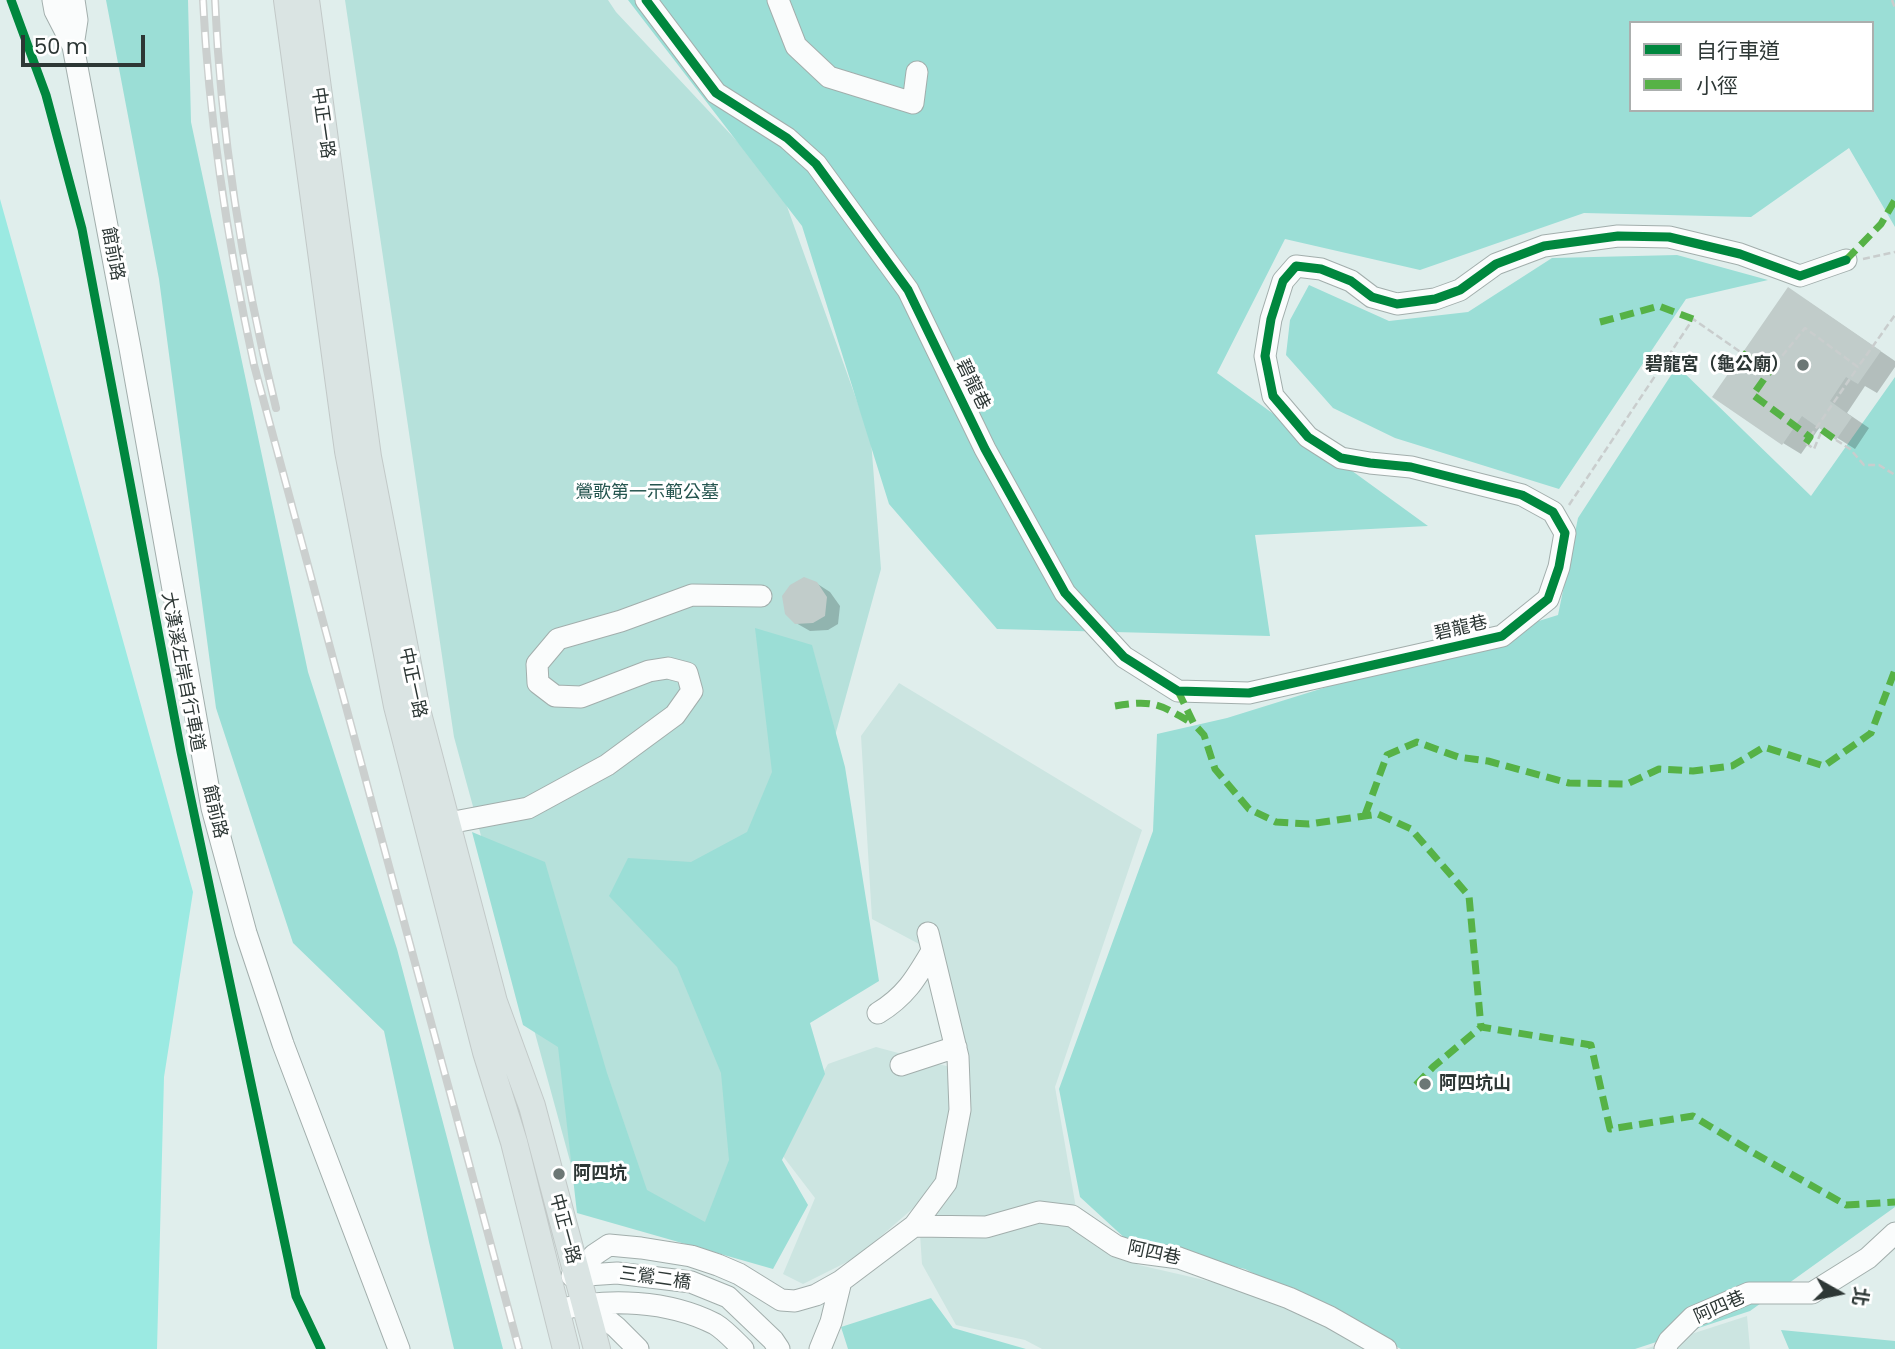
<!DOCTYPE html>
<html>
<head>
<meta charset="utf-8">
<style>
  body { margin:0 }
  #map { position:relative; width:1895px; height:1349px; overflow:hidden; background:#e0eeec; font-family:Poppins,"Noto Sans TC",sans-serif }
  canvas { display:block }
  .legend { position:absolute; left:1629px; top:21px; width:245px; height:91px; box-sizing:border-box; background:#fff; border:2px solid #abafae; margin:0; padding:9px 12px; list-style:none; font-size:21px; color:#2d3735 }
  .legend li { display:flex; align-items:center; gap:14px; height:35px }
  .legend b { width:35px; border:2px solid #abafae }
  .north { position:absolute; left:1804px; top:1258px; width:70px; height:70px; -webkit-text-stroke:5px #fff; paint-order:stroke; rotate:99deg; font-size:19px; font-weight:700; line-height:28px; text-align:center; color:#2d3735 }
  .north::after { content:''; display:block; margin:auto; width:24px; height:32px; background:#2d3735; clip-path:polygon(50% 0,100% 100%,50% 72%,0 100%) }
  .scale { position:absolute; left:21px; top:35px; width:124px; height:32px; box-sizing:border-box; border:4px solid #2d3735; border-top:0; padding-left:9px; font-size:21px; line-height:24px; white-space:nowrap; color:#2d3735; -webkit-text-stroke:5px #fff; paint-order:stroke }
</style>
</head>
<body>
<div id="map">
<canvas width="1895" height="1349"></canvas>
<ul class="legend">
<li><b style="height:9px;background:#00873e"></b>自行車道</li>
<li><b style="height:9px;background:#56b246"></b>小徑</li>
</ul>
<div class="north">北</div>
<div class="scale">50 m</div>
</div>
<script>
const context = document.querySelector('canvas').getContext('2d');
context.lineJoin = 'round';
function fill(path, color) { context.fillStyle = color; context.fill(path, 'evenodd'); }
function trace(path, color, width, dash) { context.strokeStyle = color; context.lineWidth = width; context.lineCap = dash ? 'butt' : 'round'; context.setLineDash(dash || []); context.stroke(path); }
function label(font, color, halo, rows, align = 'center') {
  context.font = font + ' Poppins,"Noto Sans TC",sans-serif'; context.lineWidth = 6; context.setLineDash([]); context.textBaseline = 'middle'; context.strokeStyle = halo; context.fillStyle = color; for (const [text, x, y, turn = 0] of rows) {
    context.save(); context.translate(x, y); context.rotate((+turn || 0) * Math.PI / 180); context.textAlign = isNaN(turn) ? turn : align; if (halo) context.strokeText(text, 0, 0); context.fillText(text, 0, 0); context.restore();
  }
}
const built = new Path2D(`
  M 899,683 L 1142,830 L 1055,1087 L 1080,1231 L 1139,1265 L 1213,1282 L 1295,1306 L 1387,1349 L 1042,1349 L 1025,1340 L 956,1325 L 922,1264 L 918,1204 L 857,1257 L 803,1284 L 783,1274 L 815,1198 L 779,1151 L 828,1064 L 876,1047 L 950,1067 L 921,945 L 872,919 L 861,736 Z
  M 1747,1316 L 1750,1349 L 1645,1349 Z`);
const green = new Path2D(`
  M 345,0 L 608,0 L 616,12 L 780,187 L 871,440 L 881,569 L 809,830 L 727,1248 L 582,1205 L 454,737 Z`);
const forest = new Path2D(`
  M 106,0 L 188,0 L 191,122 L 308,672 L 397,949 L 503,1349 L 454,1349 L 429,1242 L 384,1031 L 293,943 L 216,708 L 159,279 Z
  M 628,0 L 1895,0 L 1895,227 L 1849,148 L 1751,217 L 1584,213 L 1420,270 L 1285,239 L 1217,373 L 1428,526 L 1255,535 L 1270,636 L 997,629 L 889,504 L 802,226 ZM 1631,23 L 1872,23 L 1872,110 L 1631,110 Z
  M 1677,255 L 1768,280 L 1686,299 L 1559,489 L 1395,438 L 1333,408 L 1286,355 L 1290,320 L 1309,285 L 1389,321 L 1468,312 L 1552,258 Z
  M 1677,366 L 1811,496 L 1895,377 L 1895,1207 L 1750,1311 L 1635,1349 L 1401,1349 L 1245,1269 L 1128,1241 L 1080,1197 L 1059,1089 L 1153,831 L 1157,734 L 1227,718 L 1558,615 L 1578,518 Z
  M 755,628 L 812,645 L 845,767 L 879,981 L 810,1023 L 825,1074 L 782,1160 L 808,1205 L 773,1269 L 577,1213 L 558,1047 L 523,1025 L 472,832 L 545,862 L 607,1073 L 647,1190 L 705,1222 L 729,1160 L 721,1073 L 677,967 L 609,896 L 628,858 L 691,862 L 747,832 L 772,772 Z
  M 931,1298 L 953,1328 L 1026,1349 L 848,1349 L 841,1327 Z
  M 1781,1330 L 1895,1341 L 1895,1349 L 1789,1349 Z`);
const water = new Path2D(`
  M 0,199 L 193,892 L 164,1077 L 157,1349 L 0,1349 Z`);
const shadow = new Path2D(`
  M 1806,300 L 1895,361 L 1895,367 L 1877,393 L 1865,386 L 1847,413 L 1869,428 L 1855,449 L 1820,427 L 1801,454 L 1783,443 Z
  M 816,583 L 830,592 L 840,606 L 838,624 L 828,630 L 810,631 L 796,623 Z`);
const building = new Path2D(`
  M 1788,287 L 1881,351 L 1858,384 L 1846,377 L 1830,401 L 1852,417 L 1836,440 L 1802,416 L 1782,445 L 1712,397 Z
  M 804,577 L 817,582 L 827,597 L 825,616 L 813,623 L 795,624 L 785,614 L 782,596 L 790,585 Z`);
const path = new Path2D(`
  M 1892,0 L 1895,8
  M 1863,259 L 1895,252
  M 1769,372 L 1805,328 L 1858,367 L 1895,315
  M 1810,437 L 1858,367
  M 1836,440 L 1850,449 L 1864,465 L 1879,465 L 1895,475
  M 1806,443 L 1814,449 L 1822,430
  M 1569,505 L 1693,319 L 1742,353`);
const minor = new Path2D(`
  M 53,0 L 55,11 L 73,46 L 130,348 L 212,808 L 246,933 L 283,1044 L 399,1349
  M 646,0 L 716,93 L 787,138 L 816,164 L 908,290 L 985,449 L 1065,593 L 1124,657 L 1178,691 L 1249,693 L 1502,636 L 1548,599 L 1559,567 L 1565,533 L 1553,512 L 1522,495 L 1411,467 L 1370,463 L 1341,458 L 1308,437 L 1273,396 L 1265,356 L 1271,319 L 1283,281 L 1296,266 L 1321,269 L 1351,281 L 1372,297 L 1397,304 L 1435,299 L 1460,290 L 1496,264 L 1544,246 L 1618,236 L 1669,237 L 1740,254 L 1800,276 L 1846,260
  M 778,0 L 796,46 L 829,77 L 913,103 L 917,72
  M 73,46 L 77,20 L 74,0
  M 433,826 L 528,808 L 607,765 L 675,715 L 692,691 L 687,673 L 668,668 L 649,671 L 581,697 L 555,696 L 538,683 L 537,664 L 558,639 L 621,621 L 692,595 L 761,596
  M 878,1013 C 906,996 916,978 932,951
  M 901,1065 L 956,1047
  M 914,1226 L 946,1183 L 960,1110 L 958,1057 L 928,933
  M 577,1275 L 594,1255 L 609,1245 L 641,1248 L 691,1256 L 718,1265 L 739,1274 L 781,1300 L 795,1301 L 816,1295 L 841,1281 L 914,1226 L 986,1227 L 1039,1212 L 1072,1216 L 1116,1246 L 1134,1252 L 1179,1258 L 1289,1298 L 1330,1317 L 1386,1349
  M 572,1276 L 617,1273 L 691,1282 L 728,1297 L 773,1340 L 779,1349
  M 586,1303 L 616,1327 L 638,1349
  M 557,1310 C 608,1298 668,1300 715,1324 C 725,1330 735,1341 743,1349
  M 820,1349 L 831,1322 L 841,1281
  M 1665,1349 L 1669,1341 L 1693,1317 L 1749,1293 L 1812,1293 L 1868,1258 L 1895,1233`);
const major = new Path2D(`
  M 287,0 L 348,451 L 397,706 L 486,1052 L 514,1142 L 566,1349
  M 306,0 L 368,457 L 416,706 L 494,1002 L 532,1106 L 597,1349`);
const rail = new Path2D(`
  M 203,0 C 209,123 228,244 254,365 L 519,1349
  M 215,0 C 221,138 243,274 276,408`);
const quiet = new Path2D(`
  M 1846,260 L 1881,224 L 1895,200
  M 1600,322 L 1659,306 L 1693,319
  M 1742,353 L 1769,372 L 1753,395 L 1810,437 L 1806,443
  M 1822,430 L 1836,440
  M 1178,691 L 1194,724 L 1204,735 L 1215,769 L 1249,809 L 1276,822 L 1309,824 L 1378,814 L 1411,829 L 1469,896 L 1481,1027 L 1591,1045 L 1610,1129 L 1693,1116 L 1752,1152 L 1846,1205 L 1895,1202
  M 1115,706 C 1155,699 1160,705 1194,724
  M 1365,815 L 1387,755 L 1417,742 L 1458,757 L 1488,761 L 1569,783 L 1627,784 L 1659,769 L 1693,771 L 1732,766 L 1764,747 L 1824,766 L 1871,733 L 1895,670
  M 1416,1085 L 1433,1067 L 1481,1027`);
const cycleway = new Path2D(`
  M 11,0 L 46,95 L 82,229 L 181,752 L 296,1296 L 321,1349
  M 646,0 L 716,93 L 787,138 L 816,164 L 908,290 L 985,449 L 1065,593 L 1124,657 L 1178,691 L 1249,693 L 1502,636 L 1548,599 L 1559,567 L 1565,533 L 1553,512 L 1522,495 L 1411,467 L 1370,463 L 1341,458 L 1308,437 L 1273,396 L 1265,356 L 1271,319 L 1283,281 L 1296,266 L 1321,269 L 1351,281 L 1372,297 L 1397,304 L 1435,299 L 1460,290 L 1496,264 L 1544,246 L 1618,236 L 1669,237 L 1740,254 L 1800,276 L 1846,260`);
const markers = [
  [1803,365,7,"#6c7775"],
  [1425,1084,7,"#6c7775"],
  [559,1174,7,"#6c7775"]
];
const streetNames = [
  ["中正一路",322,123,82],
  ["館前路",112,254,79],
  ["碧龍巷",972,385,64],
  ["碧龍巷",1461,629,-13],
  ["大漢溪左岸自行車道",182,672,79],
  ["中正一路",412,683,78],
  ["館前路",214,812,77],
  ["中正一路",564,1229,75],
  ["阿四巷",1154,1254,12],
  ["三鶯二橋",655,1279,8],
  ["阿四巷",1720,1308,-24]
];
const poiNames = [
  ["碧龍宮（龜公廟）",1789,365,"right"],
  ["阿四坑山",1439,1084],
  ["阿四坑",573,1174]
];
const parkNames = [
  ["鶯歌第一示範公墓",647,493]
];
fill(built, '#cce5e1');
fill(green, '#b6e1db');
fill(forest, '#9bded6');
fill(water, '#9beae2');
fill(shadow, '#0003');
fill(building, '#c1ccca');
trace(minor, '#a2aeac', 23);
trace(major, '#c2c9c8', 28);
trace(path, '#c9cdcd', 2.5, [7, 3.5]);
trace(minor, '#fafcfc', 21);
trace(major, '#dae4e3', 26);
trace(rail, '#cbcfce', 8);
trace(rail, '#fff', 5, [16]);
trace(quiet, '#56b246', 7, [14, 7]);
trace(cycleway, '#00873e', 9);
for (const [x, y, r, color] of markers) { const dot = new Path2D(); dot.arc(x, y, r, 0, 2 * Math.PI); context.fillStyle = color; context.fill(dot); trace(dot, '#fff', 2.5); }
label('18px', '#2d3735', '#fff', streetNames);
label('bold 18px', '#2d3735', '#fff', poiNames, 'left');
label('18px', '#25554f', '#fff', parkNames);
</script>
</body>
</html>
